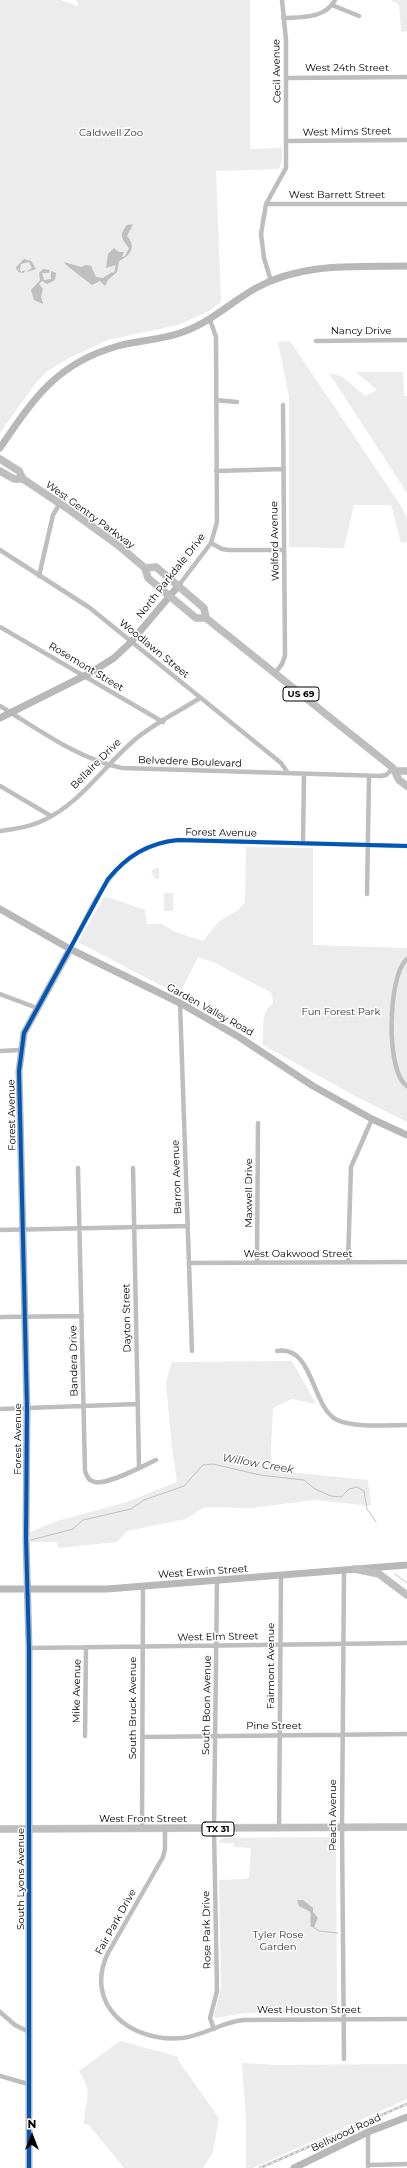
<!DOCTYPE html>
<html>
<head>
<meta charset="utf-8">
<style>
  body { margin:0 }
  #map { position:relative; width:407px; height:2168px; overflow:hidden; background:#fff; font-family:Montserrat,sans-serif }
  canvas { display:block }
  .north { position:absolute; left:12px; top:2116px; width:40px; height:40px; -webkit-text-stroke:3px #fff; paint-order:stroke; rotate:0deg; font-size:11px; font-weight:700; line-height:16px; text-align:center; color:#000 }
  .north::after { content:''; display:block; margin:auto; width:14px; height:18px; background:#000; clip-path:polygon(50% 0,100% 100%,50% 72%,0 100%) }
</style>
</head>
<body>
<div id="map">
<canvas width="407" height="2168"></canvas>
<div class="north">N</div>
</div>
<script>
const context = document.querySelector('canvas').getContext('2d');
context.lineJoin = 'round';
function fill(path, color) { context.fillStyle = color; context.fill(path, 'evenodd'); }
function trace(path, color, width, dash) { context.strokeStyle = color; context.lineWidth = width; context.lineCap = dash ? 'butt' : 'round'; context.setLineDash(dash || []); context.stroke(path); }
function label(font, color, halo, rows, align = 'center') {
  context.font = font + ' Montserrat,sans-serif'; context.lineWidth = 3; context.setLineDash([]); context.textBaseline = 'middle'; context.strokeStyle = halo; context.fillStyle = color; for (const [text, x, y, turn = 0] of rows) {
    context.save(); context.translate(x, y); context.rotate((+turn || 0) * Math.PI / 180); context.textAlign = isNaN(turn) ? turn : align; if (halo) context.strokeText(text, 0, 0); context.fillText(text, 0, 0); context.restore();
  }
}
const green = new Path2D(`
  M 0,0 L 61,0 L 77,6 L 78,3 L 76,0 L 250,0 L 250,149 L 282,148 L 282,161 L 279,169 L 216,171 L 221,302 L 207,312 L 178,325 L 108,340 L 71,357 L 46,372 L 35,384 L 0,433 Z
  M 391,0 L 407,0 L 407,31 L 401,32 L 399,5 Z
  M 290,341 L 401,506 L 407,519 L 407,542 L 401,543 L 391,505 L 354,505 L 344,548 L 289,547 L 289,396 L 278,342 Z
  M 356,372 L 403,372 L 404,396 L 407,396 L 407,493 L 329,373 L 343,377 L 365,396 L 377,390 Z
  M 246,847 L 313,848 L 313,945 L 407,948 L 407,1122 L 355,1096 L 263,1045 C 264,1031 260,1012 273,1003 L 272,993 L 215,963 L 198,957 L 179,995 L 78,942 L 105,896 L 145,910 L 147,924 L 162,924 L 175,932 L 203,941 L 218,922 L 238,910 L 245,902 Z
  M 155,868 L 159,868 L 159,879 L 156,879 L 151,872 Z
  M 164,893 L 173,893 L 173,911 L 164,911 Z
  M 292,1361 L 316,1404 L 292,1399 L 273,1408 L 270,1470 L 368,1480 L 371,1506 L 315,1500 L 251,1508 L 204,1507 L 186,1519 L 127,1531 L 117,1542 L 59,1548 L 56,1542 L 30,1542 L 30,1532 L 57,1521 L 127,1502 L 177,1482 L 172,1448 L 166,1382 L 172,1362 Z
  M 336,1837 L 337,2006 L 333,2011 L 245,2013 L 216,2018 L 214,2016 L 221,1989 L 219,1880 L 246,1879 L 249,1877 L 251,1848 L 234,1847 L 234,1843 L 219,1843 L 220,1840 L 224,1838 Z
  M 120,2041 L 179,2057 L 178,2060 L 219,2118 L 213,2152 L 203,2168 L 124,2168 L 89,2125 L 84,2124 C 84,2100 95,2094 79,2071 Z
  M 242,2063 L 277,2065 L 407,2064 L 407,2099 L 253,2168 L 246,2168 L 246,2120 Z`);
const water = new Path2D(`
  M 133,224 L 127,236 C 137,247 130,256 119,261 L 117,272 L 108,280 L 105,286 L 100,281 L 92,285 L 66,265 L 64,262 L 81,267 L 86,265 L 91,266 L 96,277 L 103,278 L 112,272 L 114,273 L 116,265 L 106,268 L 108,254 L 114,248 L 119,252 L 124,252 L 122,257 L 125,256 L 129,248 C 121,238 119,235 127,225 Z
  M 24,259 L 31,261 L 36,269 L 26,272 L 32,268 L 29,262 L 21,264 L 20,270 L 21,272 L 25,270 L 24,273 L 18,272 L 19,268 L 17,271 L 16,267 Z
  M 43,269 L 50,270 L 49,273 L 42,273 L 44,280 L 51,279 L 51,271 L 56,273 L 55,280 L 47,284 L 42,281 L 39,284 L 43,289 L 41,296 L 43,304 L 34,300 L 31,290 L 40,280 L 39,273 Z
  M 297,1900 L 303,1900 L 313,1908 L 313,1912 L 318,1918 L 314,1927 L 311,1927 C 309,1909 316,1915 299,1906 Z`);
const stream = new Path2D(`
  M 31,1540 L 73,1529 L 83,1520 L 131,1509 L 144,1500 L 184,1486 L 203,1465 L 213,1464 L 260,1475 L 304,1480 L 315,1489 L 331,1496 L 341,1497 L 349,1489 L 357,1487 L 364,1491 L 367,1509 L 376,1522
  M 395,1574 L 407,1583
  M 313,1927 L 319,1931 L 338,1933`);
const street = new Path2D(`
  M 332,5 L 359,16
  M 283,18 C 301,17 325,19 335,0
  M 286,78 L 407,77
  M 286,141 L 407,140
  M 266,204 L 407,204
  M 271,281 L 264,258 L 261,234 L 266,204 L 286,168 L 286,40 L 282,0
  M 316,341 L 407,340
  M 216,400 L 237,402
  M 216,471 L 283,469
  M 211,543 L 222,549 L 229,550 L 284,550
  M 0,550 L 90,608 L 281,763 L 288,773
  M 39,576 L 53,515 L 60,503
  M 179,585 L 211,543 L 217,522 L 216,337 L 210,320
  M 0,627 L 163,722
  M 275,673 L 282,664 L 285,656 L 283,405
  M 0,706 C 38,729 78,759 122,768 L 381,776 L 386,775 L 393,768
  M 0,786 L 51,816
  M 0,831 C 15,829 30,827 44,820 C 79,804 103,768 131,743 C 149,726 178,712 200,698
  M 303,843 L 304,774
  M 367,894 L 369,776
  M 70,949 C 97,899 113,847 178,840 L 407,846
  M 407,959 C 388,974 385,1072 407,1086
  M 0,994 L 37,1008
  M 180,1003 L 192,1351
  M 0,1051 L 21,1050
  M 78,1168 L 85,1471 C 87,1477 89,1481 95,1482 C 108,1485 143,1466 156,1460
  M 133,1168 L 139,1467
  M 0,1230 L 188,1226
  M 348,1262 L 351,1167 L 372,1119
  M 189,1263 L 407,1262
  M 257,1263 L 258,1123
  M 0,1317 L 82,1316
  M 277,1351 C 314,1345 311,1407 337,1420 C 354,1428 388,1425 407,1425
  M 0,1409 L 138,1404
  M 344,1570 L 342,1828 L 344,2059
  M 29,1648 L 407,1643
  M 85,1736 L 86,1647
  M 142,1737 L 407,1734
  M 142,1829 L 143,1586
  M 165,1829 L 165,1849 L 163,1857 L 108,1953 C 83,2005 131,2043 182,2038 C 203,2036 222,2022 243,2020 L 407,2019
  M 279,1829 L 281,1576
  M 0,2012 L 15,2025 L 29,2032
  M 214,2029 L 210,2018 L 217,1991 L 214,1829 L 217,1580
  M 0,2076 L 28,2084
  M 368,2132 L 368,2166
  M 368,2165 L 407,2164`);
const secondary = new Path2D(`
  M 0,448 C 34,398 57,363 118,346 C 140,340 162,340 183,332 C 211,322 231,302 256,288 C 302,262 356,267 407,266
  M 0,718 L 90,673 L 114,658 L 131,642 L 179,585
  M 0,909 L 70,949 L 180,1003 L 239,1037 L 313,1086 L 372,1119 L 407,1135
  M 0,1589 L 107,1589 L 407,1565
  M 29,2168 L 29,1648 L 26,1538 L 27,1408 L 19,1071 L 24,1033 L 70,949
  M 294,2168 L 368,2132 L 407,2117`);
const primary = new Path2D(`
  M 0,459 L 19,471 L 23,479
  M 0,471 L 14,479 L 23,479 L 68,509 L 119,546 L 145,568 L 148,578 L 196,618 L 206,618 L 393,768 L 399,780 L 407,786
  M 145,568 L 156,567 L 204,608 L 206,618
  M 396,771 L 407,771
  M 355,1569 L 379,1574 L 407,1595
  M 0,1829 L 407,1827`);
const rail = new Path2D(`
  M 260,2168 L 407,2104`);
const cycleway = new Path2D(`
  M 29,2168 L 29,1648 L 26,1538 L 27,1408 L 19,1071 L 24,1033 L 108,879 C 127,856 148,843 178,840 L 407,846`);
const shields = [
  [301,694,36],
  [218,1829,32]
];
const shieldNames = [
  ["US 69",301,694],
  ["TX 31",218,1829]
];
const streetNames = [
  ["West 24th Street",347,68],
  ["Cecil Avenue",277,71,-91],
  ["West Mims Street",347,132,-1],
  ["West Barrett Street",337,195],
  ["Nancy Drive",361,331],
  ["West Gentry Parkway",90,515,36],
  ["Wolford Avenue",275,541,-91],
  ["North Parkdale Drive",171,576,-52],
  ["Woodlawn Street",154,649,39],
  ["Rosemont Street",86,667,31],
  ["Belvedere Boulevard",190,762,2],
  ["Bellaire Drive",96,764,-45],
  ["Forest Avenue",221,833,1],
  ["Garden Valley Road",210,1010,29],
  ["Forest Avenue",12,1115,-91],
  ["Barron Avenue",177,1177,-92],
  ["Maxwell Drive",249,1193,-90],
  ["West Oakwood Street",298,1254],
  ["Dayton Street",127,1318,-91],
  ["Bandera Drive",74,1361,-91],
  ["Forest Avenue",18,1439,-90],
  ["West Erwin Street",203,1572,-4],
  ["West Elm Street",218,1637,-1],
  ["Fairmont Avenue",271,1666,-90],
  ["Mike Avenue",77,1691,-89],
  ["South Boon Avenue",207,1705,-89],
  ["South Bruck Avenue",133,1708,-90],
  ["Pine Street",274,1726],
  ["Peach Avenue",333,1815,-90],
  ["West Front Street",143,1819],
  ["South Lyons Avenue",21,1879,-90],
  ["Fair Park Drive",116,1922,-61],
  ["Rose Park Drive",207,1930,-91],
  ["West Houston Street",309,2010],
  ["Bellwood Road",346,2133,-25]
];
const parkNames = [
  ["Caldwell Zoo",111,133],
  ["Fun Forest Park",341,1012],
  ["Tyler Rose",278,1935],
  ["Garden",278,1947]
];
const waterNames = [
  ["Willow Creek",258,1464,10]
];
fill(green, '#ececec');
fill(water, '#bfbfbf');
trace(stream, '#bfbfbf', 1);
trace(primary, '#dbdbdb', 8);
trace(street, '#bebebe', 4.5);
trace(secondary, '#b8b8b8', 7);
trace(primary, '#bebebe', 7);
trace(rail, '#bebebe', 2.5);
trace(rail, '#fff', 1, [3]);
trace(cycleway, '#0057b8', 4);
for (const [x, y, w] of shields) { const box = new Path2D(); box.roundRect(x - w / 2, y - 7, w, 14, 3); context.fillStyle = '#fff'; context.fill(box); trace(box, '#000', 1); }
label('bold 9px', '#000', null, shieldNames);
label('10px', '#000', '#fff', streetNames);
label('10px', '#333', '#fff', parkNames);
label('italic 11px', '#444', '#fff', waterNames);
</script>
</body>
</html>
